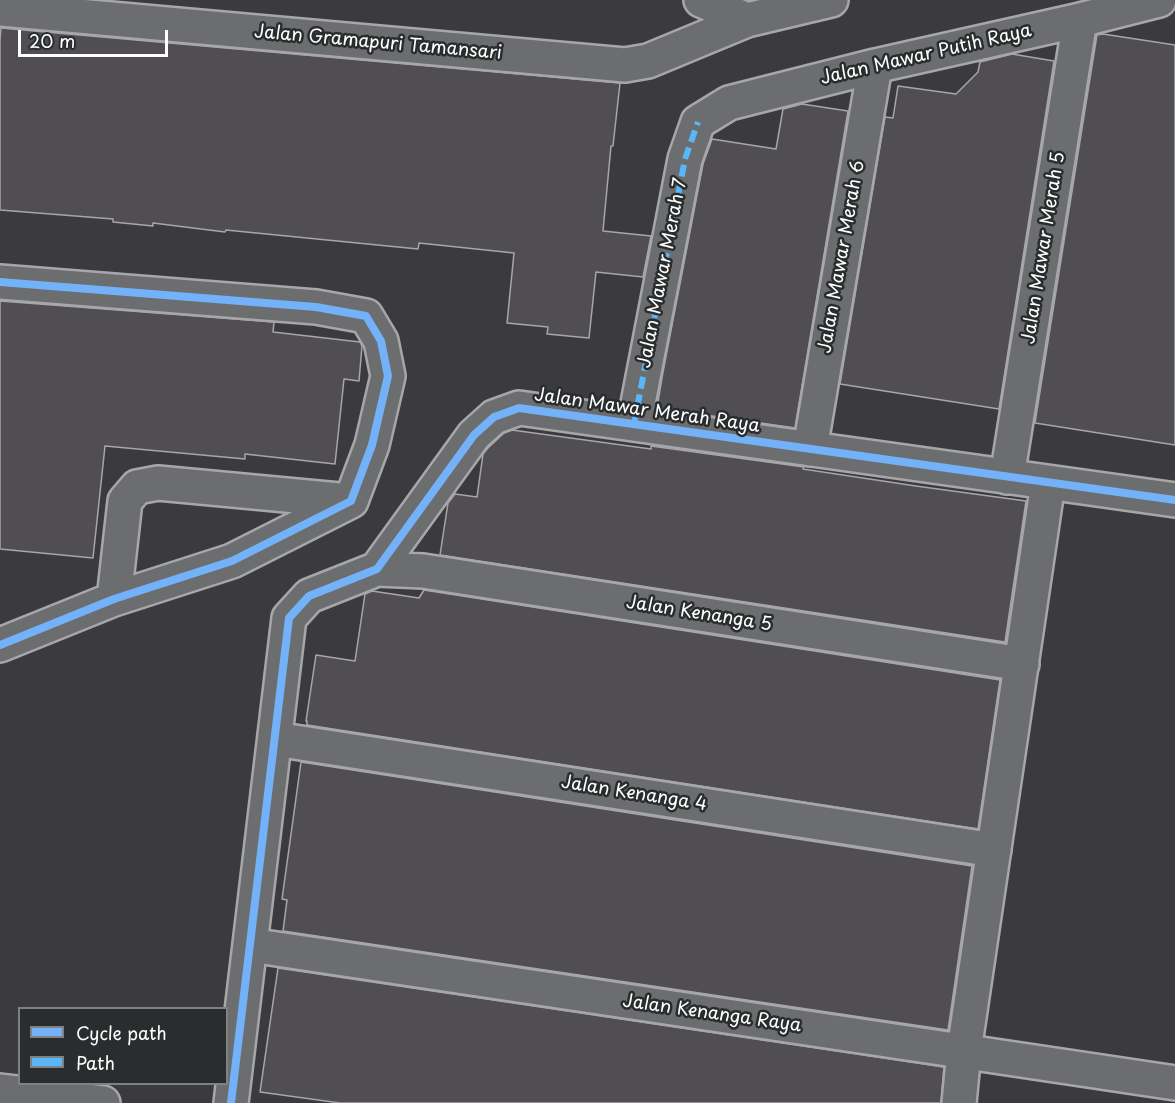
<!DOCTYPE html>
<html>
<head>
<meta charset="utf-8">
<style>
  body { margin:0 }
  #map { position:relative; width:1175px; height:1103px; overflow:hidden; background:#3b3b3f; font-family:"Playpen Sans",sans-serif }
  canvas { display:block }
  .legend { position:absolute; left:18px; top:1007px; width:210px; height:78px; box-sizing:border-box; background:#2a2d2e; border:2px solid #7f8182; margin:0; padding:8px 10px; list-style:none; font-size:18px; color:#fff }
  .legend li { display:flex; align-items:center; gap:12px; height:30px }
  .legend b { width:30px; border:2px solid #7f8182 }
  .scale { position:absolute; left:18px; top:30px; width:150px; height:27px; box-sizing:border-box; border:3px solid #fff; border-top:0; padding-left:8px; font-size:18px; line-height:21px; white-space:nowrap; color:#fff; -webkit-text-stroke:4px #2a2d2e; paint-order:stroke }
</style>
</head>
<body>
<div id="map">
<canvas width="1175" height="1103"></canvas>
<ul class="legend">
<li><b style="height:8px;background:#73b2f8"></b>Cycle path</li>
<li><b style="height:8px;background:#59b6f9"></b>Path</li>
</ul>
<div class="scale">20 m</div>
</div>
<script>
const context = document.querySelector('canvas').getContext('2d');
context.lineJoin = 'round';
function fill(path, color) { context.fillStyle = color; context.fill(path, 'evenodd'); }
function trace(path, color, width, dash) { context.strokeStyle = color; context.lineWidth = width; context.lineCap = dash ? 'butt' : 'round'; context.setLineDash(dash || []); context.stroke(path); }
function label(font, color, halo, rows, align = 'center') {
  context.font = font + ' "Playpen Sans",sans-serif'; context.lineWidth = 5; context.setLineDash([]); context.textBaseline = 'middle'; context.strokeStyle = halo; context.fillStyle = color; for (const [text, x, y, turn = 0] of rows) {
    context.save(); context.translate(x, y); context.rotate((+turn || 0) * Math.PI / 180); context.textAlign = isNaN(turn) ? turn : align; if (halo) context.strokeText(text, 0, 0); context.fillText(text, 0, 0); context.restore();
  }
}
const building = new Path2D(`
  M 1,28 L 620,83 L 613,146 L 611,146 L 603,231 L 651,236 L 643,277 L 596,272 L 589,338 L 547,334 L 548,327 L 507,323 L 514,253 L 419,243 L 418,249 L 226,230 L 225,232 L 153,223 L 153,226 L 113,222 L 113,219 L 0,210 L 0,40 Z
  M 1103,34 L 1175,45 L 1175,445 L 1035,423 L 1097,35 Z
  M 1012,54 L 1054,61 L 999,409 L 840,384 L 885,117 L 893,118 L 898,86 L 956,94 L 978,72 L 980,62 Z
  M 802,104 L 848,111 L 795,428 L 657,408 L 663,372 L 703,164 L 712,139 L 776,149 L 783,109 Z
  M 0,301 L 274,322 L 273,332 L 360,342 L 362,346 L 359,381 L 344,379 L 335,464 L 245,454 L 245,459 L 105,446 L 93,558 L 0,549 Z
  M 512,430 L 651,449 L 651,446 L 804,467 L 803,469 L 916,486 L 1026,501 L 1005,642 L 440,555 L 448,503 L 455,494 L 477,497 L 483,454 L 488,448 L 504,433 Z
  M 424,590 L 1000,680 L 978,829 L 307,725 L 307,721 L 306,721 L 316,655 L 355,661 L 365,594 L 372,591 L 419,598 Z
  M 301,762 L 972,866 L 948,1030 L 283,931 L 287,900 L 282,899 Z
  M 278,968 L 944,1067 L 941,1103 L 340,1103 L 260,1092 Z`);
const minor = new Path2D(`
  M 701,0 L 747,20
  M 0,9 L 625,65 L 648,61 L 747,20 L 831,0
  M 0,282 L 316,307 L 366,316 L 381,341 L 388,376 L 372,445 L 351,501 L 232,561 L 114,599 L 0,645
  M 634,424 L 685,159 L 698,122 L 729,103 L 875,66 L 1080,20 L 1159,0
  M 810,449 L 875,66
  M 1007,477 L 1080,20
  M 377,569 L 423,571 L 1022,664
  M 114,599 L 125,501 L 137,487 L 158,483 L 350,501
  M 275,739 L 994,850
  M 250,945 L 1175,1083
  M 0,1091 L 103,1103
  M 231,1103 L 289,618 L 309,596 L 377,569 L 474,435 L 494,417 L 519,408 L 1175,500
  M 959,1103 L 964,1051 L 1048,483`);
const quiet = new Path2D(`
  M 634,424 L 685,159 L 698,122`);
const cycleway = new Path2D(`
  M 0,282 L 316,307 L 366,316 L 381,341 L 388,376 L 372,445 L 351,501 L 232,561 L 114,599 L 0,645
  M 231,1103 L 289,618 L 309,596 L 377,569 L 474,435 L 494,417 L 519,408 L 1175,500`);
const streetNames = [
  ["Jalan Gramapuri Tamansari",378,43,5],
  ["Jalan Mawar Putih Raya",926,55,-13],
  ["Jalan Mawar Merah 5",1044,248,-81],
  ["Jalan Mawar Merah 6",842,257,-80],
  ["Jalan Mawar Merah 7",663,273,-79],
  ["Jalan Mawar Merah Raya",647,411,8],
  ["Jalan Kenanga 5",699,614,9],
  ["Jalan Kenanga 4",634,794,9],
  ["Jalan Kenanga Raya",712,1014,8]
];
fill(building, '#504e53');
trace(building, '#a7a7a9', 1.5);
trace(minor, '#a7a7a9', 38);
trace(minor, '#6c6d6e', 33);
trace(quiet, '#59b6f9', 6, [12, 6]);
trace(cycleway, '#73b2f8', 8);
label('18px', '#fff', '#2a2d2e', streetNames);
</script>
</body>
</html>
